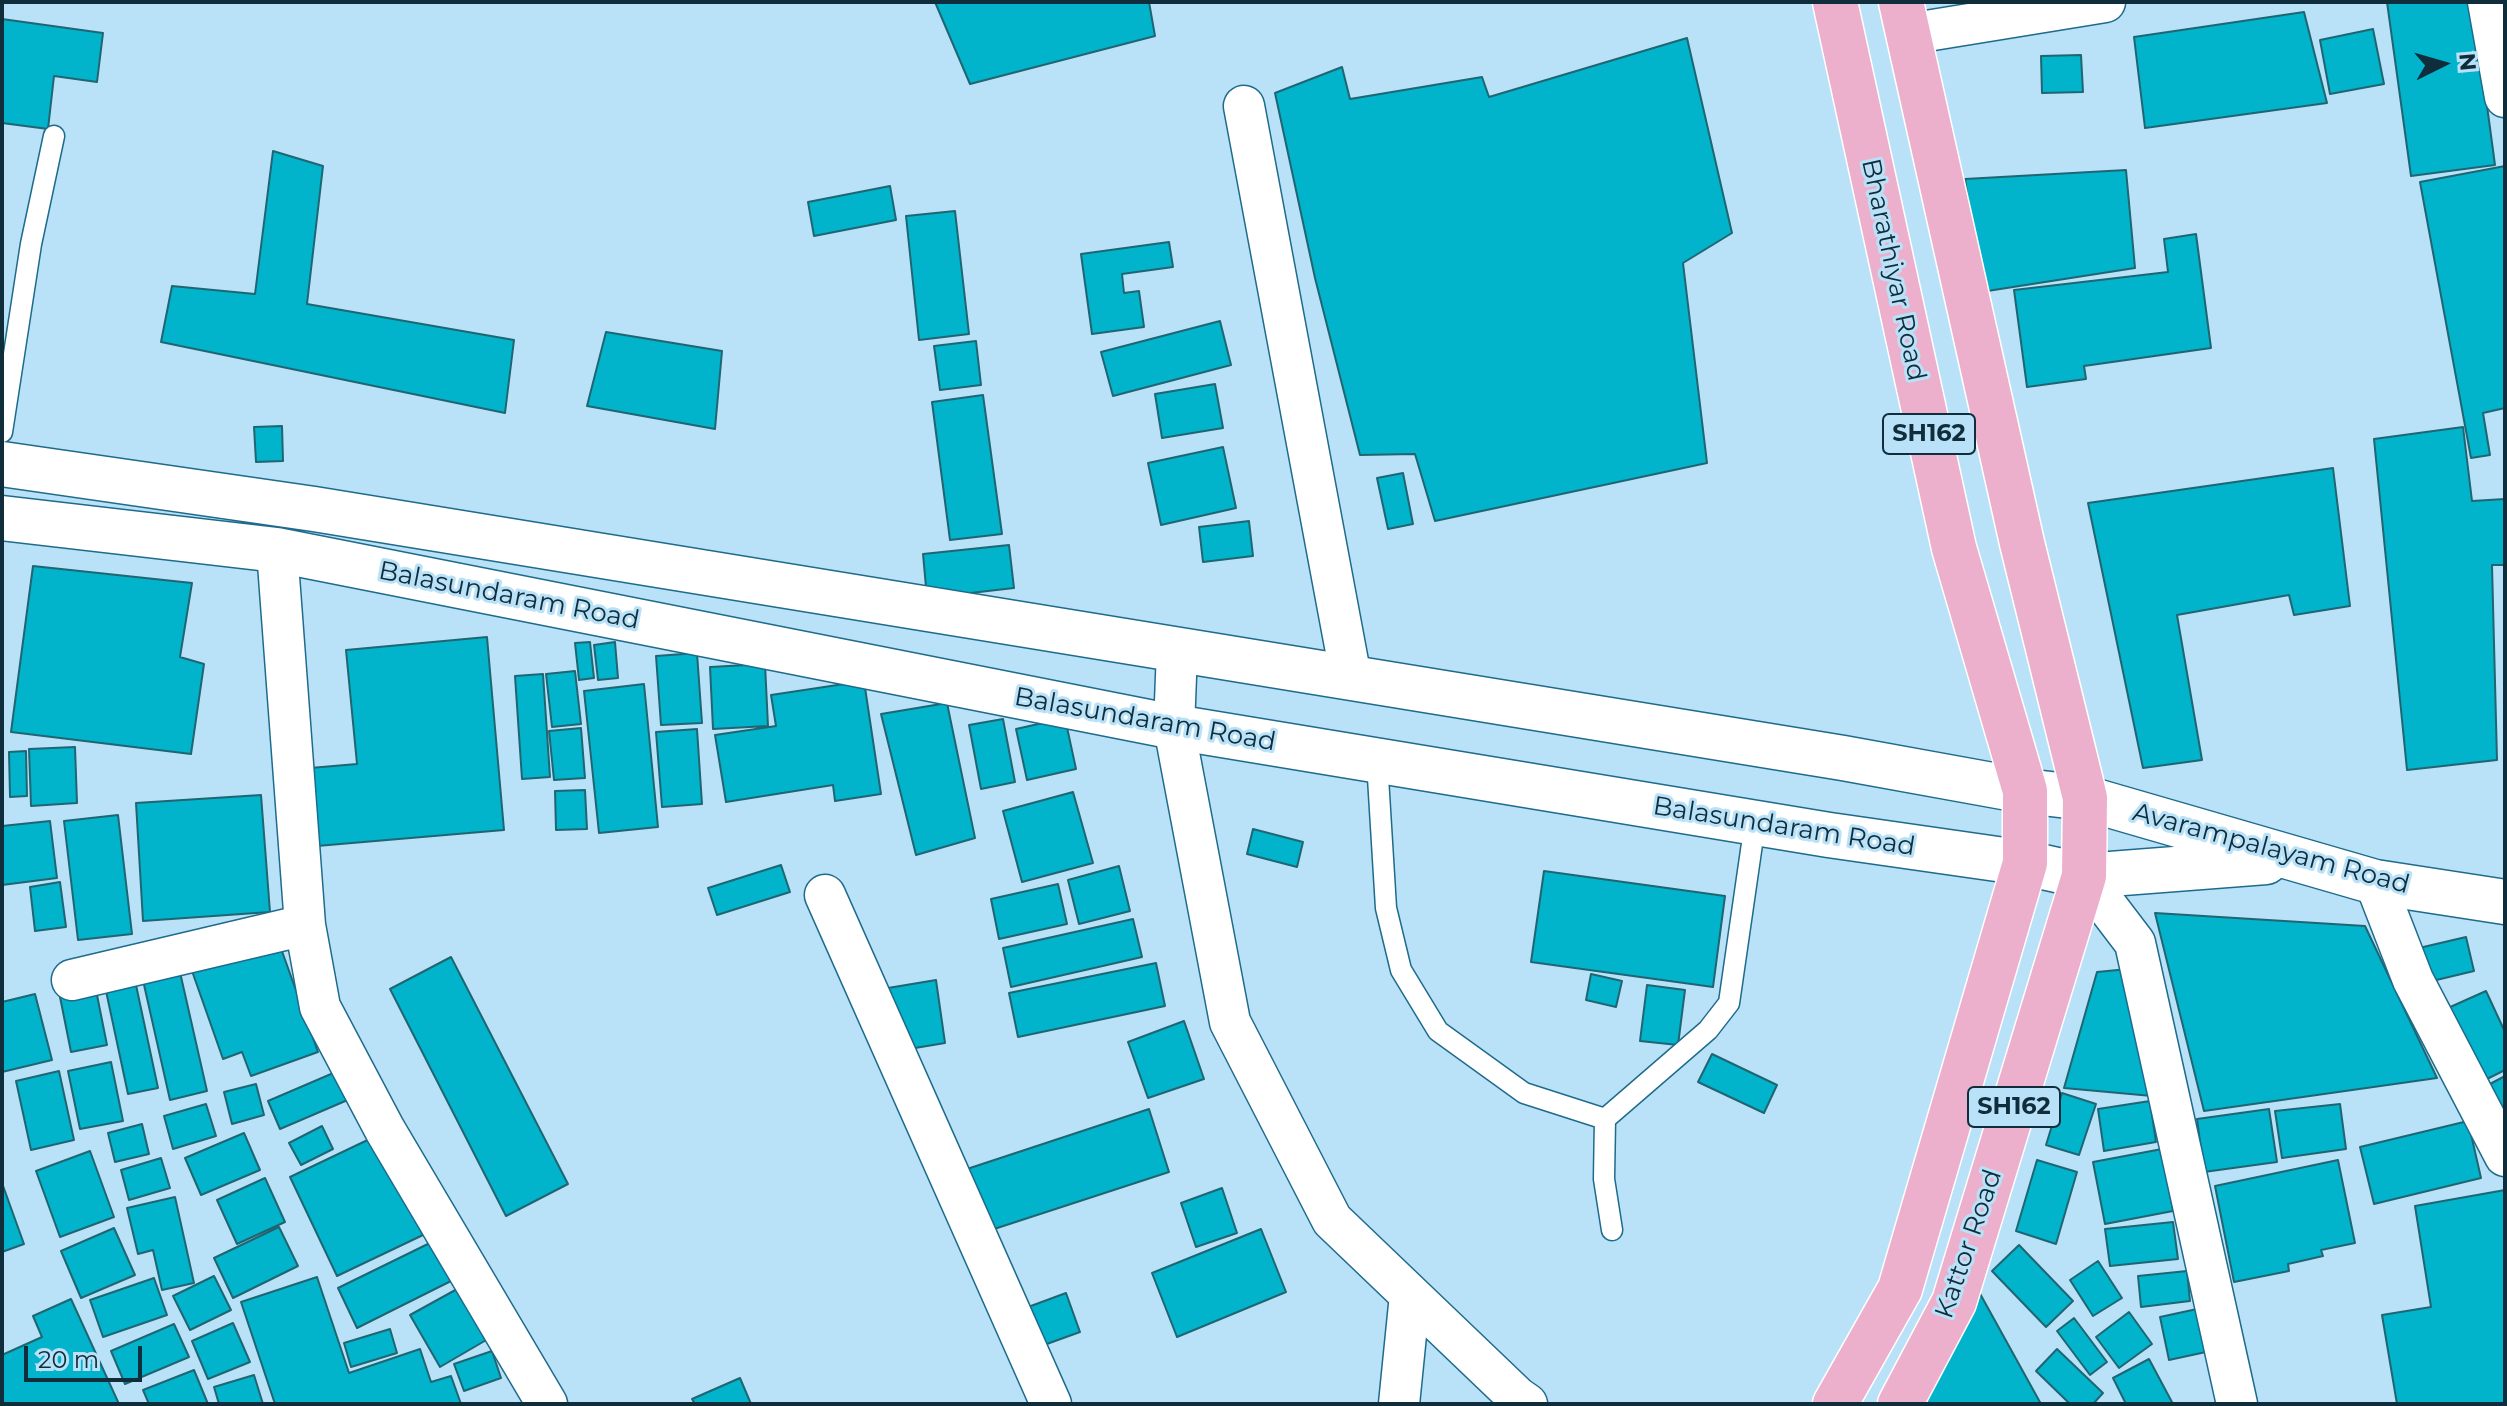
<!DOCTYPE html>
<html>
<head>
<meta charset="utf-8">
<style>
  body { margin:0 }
  #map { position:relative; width:2507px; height:1406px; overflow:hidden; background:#b9e2f8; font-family:Montserrat,sans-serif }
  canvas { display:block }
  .frame { position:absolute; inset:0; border:4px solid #0f2d3b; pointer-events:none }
  .north { position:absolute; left:2403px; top:24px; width:80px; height:80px; -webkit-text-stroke:6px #b9e2f8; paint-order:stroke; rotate:85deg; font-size:22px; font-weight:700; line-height:32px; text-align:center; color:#0f2d3b }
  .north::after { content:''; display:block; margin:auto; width:28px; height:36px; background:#0f2d3b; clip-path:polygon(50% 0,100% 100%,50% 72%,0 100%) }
  .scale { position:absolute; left:24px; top:1346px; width:118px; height:36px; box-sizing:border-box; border:4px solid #0f2d3b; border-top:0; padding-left:10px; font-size:24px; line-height:28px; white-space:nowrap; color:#0f2d3b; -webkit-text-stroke:6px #b9e2f8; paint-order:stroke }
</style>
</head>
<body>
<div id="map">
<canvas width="2507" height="1406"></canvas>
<div class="frame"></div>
<div class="north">N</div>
<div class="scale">20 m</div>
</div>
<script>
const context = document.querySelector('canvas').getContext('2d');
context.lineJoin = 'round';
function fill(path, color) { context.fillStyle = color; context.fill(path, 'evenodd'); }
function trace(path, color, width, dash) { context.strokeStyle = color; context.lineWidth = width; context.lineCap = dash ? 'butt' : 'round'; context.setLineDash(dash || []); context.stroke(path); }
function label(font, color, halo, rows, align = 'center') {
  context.font = font + ' Montserrat,sans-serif'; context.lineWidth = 6; context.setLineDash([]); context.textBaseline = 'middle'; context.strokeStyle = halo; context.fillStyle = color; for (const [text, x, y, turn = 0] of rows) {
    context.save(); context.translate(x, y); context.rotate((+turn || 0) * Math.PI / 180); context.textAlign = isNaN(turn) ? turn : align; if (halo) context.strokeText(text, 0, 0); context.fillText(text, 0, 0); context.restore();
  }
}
const building = new Path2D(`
  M 935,2 L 1149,2 L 1155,36 L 970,84 Z
  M 2387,2 L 2473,2 L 2495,165 L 2411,176 Z
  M 2304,12 L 2327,103 L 2145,128 L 2134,37 Z
  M 2,19 L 103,33 L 97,82 L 54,76 L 48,129 L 2,123 Z
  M 2373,29 L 2384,84 L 2330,94 L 2320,40 Z
  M 1687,38 L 1732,233 L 1683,263 L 1707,463 L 1435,521 L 1415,454 L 1360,455 L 1315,278 L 1275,93 L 1342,67 L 1350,99 L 1482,77 L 1489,97 Z
  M 2081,55 L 2083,92 L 2042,93 L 2041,56 Z
  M 273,151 L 323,166 L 307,304 L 514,340 L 505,413 L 161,342 L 172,286 L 255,294 Z
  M 2505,166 L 2505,408 L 2483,413 L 2490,455 L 2471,458 L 2420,182 Z
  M 2126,170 L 2135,268 L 1981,292 L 1965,179 Z
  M 890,186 L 896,220 L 814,236 L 808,202 Z
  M 955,211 L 969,334 L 919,340 L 906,216 Z
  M 2196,234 L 2211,348 L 2084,366 L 2086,379 L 2027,387 L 2014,290 L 2168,272 L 2164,239 Z
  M 1169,242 L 1173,267 L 1122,274 L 1124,293 L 1139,291 L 1144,327 L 1092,334 L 1081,254 Z
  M 1220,321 L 1231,365 L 1113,396 L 1101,352 Z
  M 606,332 L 722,351 L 715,429 L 587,406 Z
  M 976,341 L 981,385 L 940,390 L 934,346 Z
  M 1215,384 L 1223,428 L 1162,438 L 1155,394 Z
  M 983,395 L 1002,534 L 950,540 L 932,402 Z
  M 282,426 L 283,461 L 256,462 L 254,427 Z
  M 2463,427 L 2472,501 L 2505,499 L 2505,565 L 2492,565 L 2497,760 L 2407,770 L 2374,439 Z
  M 1223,447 L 1236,508 L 1161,525 L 1148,463 Z
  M 2333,468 L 2350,606 L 2294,615 L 2289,595 L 2177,615 L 2202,760 L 2143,768 L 2088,503 Z
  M 1403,473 L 1413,524 L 1388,529 L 1377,478 Z
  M 1249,521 L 1253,556 L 1203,562 L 1199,527 Z
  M 1009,545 L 1014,588 L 927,598 L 923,554 Z
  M 33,566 L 192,583 L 180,657 L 204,664 L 191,754 L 11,732 Z
  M 487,637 L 504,830 L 317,846 L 310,768 L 357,764 L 346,650 Z
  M 590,642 L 594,678 L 579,680 L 575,643 Z
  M 615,642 L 618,678 L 598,680 L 594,645 Z
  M 697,653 L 702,723 L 661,725 L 656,656 Z
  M 765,664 L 768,726 L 713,729 L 710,667 Z
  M 575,671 L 581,724 L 552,727 L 546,674 Z
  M 543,674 L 550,777 L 522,779 L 515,676 Z
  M 864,681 L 881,794 L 835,801 L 833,785 L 726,802 L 715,735 L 776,726 L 771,695 Z
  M 644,684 L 658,827 L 599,833 L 584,691 Z
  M 947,703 L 975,838 L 916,855 L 881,714 Z
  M 1065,718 L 1076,769 L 1027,780 L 1016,729 Z
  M 1003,719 L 1015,782 L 981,789 L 969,725 Z
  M 581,728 L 585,778 L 554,780 L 549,731 Z
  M 697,729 L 702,804 L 662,807 L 656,732 Z
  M 75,747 L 77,803 L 31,806 L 29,749 Z
  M 26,751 L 27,796 L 10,797 L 9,752 Z
  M 585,790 L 587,829 L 556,830 L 555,791 Z
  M 1073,792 L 1093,863 L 1022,882 L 1003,811 Z
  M 261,795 L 270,912 L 143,921 L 136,803 Z
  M 118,815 L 132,934 L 78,940 L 64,821 Z
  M 50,821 L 57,878 L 2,885 L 2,826 Z
  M 1253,829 L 1303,842 L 1297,867 L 1247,854 Z
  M 781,865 L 790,892 L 717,915 L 708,888 Z
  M 1119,866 L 1130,911 L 1079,924 L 1068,880 Z
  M 1544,871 L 1725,896 L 1713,987 L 1531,962 Z
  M 60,882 L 66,927 L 35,931 L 30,887 Z
  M 1058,884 L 1067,924 L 999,939 L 991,899 Z
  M 2155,913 L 2365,926 L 2437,1078 L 2204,1111 Z
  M 1133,919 L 1142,957 L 1011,987 L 1003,948 Z
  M 2466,937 L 2474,971 L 2428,982 L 2419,948 Z
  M 278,940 L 318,1052 L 251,1076 L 242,1052 L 223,1059 L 192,971 Z
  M 451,957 L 568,1184 L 506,1216 L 390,989 Z
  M 177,959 L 207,1091 L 170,1100 L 140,967 Z
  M 1156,963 L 1165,1006 L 1018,1037 L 1009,993 Z
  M 2128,969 L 2152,1096 L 2064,1088 L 2097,972 Z
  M 1591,974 L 1622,981 L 1616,1007 L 1586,1000 Z
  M 936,980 L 945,1043 L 897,1051 L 888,988 Z
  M 136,985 L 158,1088 L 128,1094 L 106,991 Z
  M 1647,985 L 1685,990 L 1678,1045 L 1640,1041 Z
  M 96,990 L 107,1045 L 71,1052 L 60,997 Z
  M 2486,991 L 2505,1032 L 2505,1070 L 2483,1081 L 2448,1008 Z
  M 35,994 L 52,1060 L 2,1072 L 2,1002 Z
  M 1184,1021 L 1204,1079 L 1148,1098 L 1128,1042 Z
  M 1712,1054 L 1777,1085 L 1764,1113 L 1698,1082 Z
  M 111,1062 L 123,1121 L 80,1129 L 68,1071 Z
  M 59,1071 L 74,1140 L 31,1150 L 16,1081 Z
  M 338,1071 L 350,1099 L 280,1129 L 268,1101 Z
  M 2505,1076 L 2505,1114 L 2490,1084 Z
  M 256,1084 L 264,1115 L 232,1124 L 224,1092 Z
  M 2062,1093 L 2096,1104 L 2079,1155 L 2046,1145 Z
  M 2150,1101 L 2156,1142 L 2104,1151 L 2098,1109 Z
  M 206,1104 L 216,1136 L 173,1149 L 164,1116 Z
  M 2340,1104 L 2346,1149 L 2282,1158 L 2275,1111 Z
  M 1149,1109 L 1169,1172 L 988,1231 L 967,1169 Z
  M 2269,1109 L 2277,1162 L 2204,1172 L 2197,1119 Z
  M 2468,1121 L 2481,1178 L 2374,1204 L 2360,1147 Z
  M 142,1124 L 149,1154 L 115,1162 L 108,1133 Z
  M 322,1126 L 333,1149 L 301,1165 L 289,1143 Z
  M 244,1133 L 260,1170 L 201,1195 L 185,1158 Z
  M 376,1136 L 423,1235 L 337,1276 L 290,1177 Z
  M 2162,1149 L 2173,1211 L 2105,1224 L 2093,1162 Z
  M 90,1151 L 114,1217 L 60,1237 L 36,1171 Z
  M 161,1158 L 170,1188 L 129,1200 L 121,1170 Z
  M 2037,1160 L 2077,1172 L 2056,1244 L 2016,1231 Z
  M 2338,1160 L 2355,1243 L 2321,1250 L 2323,1256 L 2288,1264 L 2289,1271 L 2234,1282 L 2215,1186 Z
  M 265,1178 L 285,1222 L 237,1244 L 217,1200 Z
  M 2,1183 L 24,1244 L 2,1252 Z
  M 1222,1188 L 1237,1233 L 1196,1247 L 1181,1203 Z
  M 2505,1190 L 2505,1404 L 2397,1404 L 2382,1315 L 2431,1307 L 2415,1206 Z
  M 175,1197 L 194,1283 L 162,1290 L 153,1250 L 138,1254 L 127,1208 Z
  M 2173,1222 L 2178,1259 L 2110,1266 L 2105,1229 Z
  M 279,1227 L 298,1266 L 233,1298 L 214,1258 Z
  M 114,1228 L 135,1275 L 81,1298 L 61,1251 Z
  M 1261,1229 L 1286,1292 L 1177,1337 L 1152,1273 Z
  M 434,1241 L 453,1280 L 357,1328 L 338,1288 Z
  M 2019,1245 L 2073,1301 L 2046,1327 L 1992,1271 Z
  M 2098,1261 L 2122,1298 L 2093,1316 L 2070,1280 Z
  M 2187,1271 L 2190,1301 L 2141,1307 L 2138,1276 Z
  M 214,1276 L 231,1310 L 190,1330 L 173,1296 Z
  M 317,1277 L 349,1373 L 420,1349 L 431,1382 L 451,1376 L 461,1404 L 275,1404 L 241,1302 Z
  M 154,1278 L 167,1315 L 103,1337 L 90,1300 Z
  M 459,1288 L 488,1339 L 440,1367 L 410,1315 Z
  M 1978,1290 L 2041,1404 L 1919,1404 Z
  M 1066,1293 L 1080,1332 L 1033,1349 L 1020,1310 Z
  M 71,1299 L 119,1404 L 2,1404 L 2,1355 L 42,1337 L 33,1316 Z
  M 2197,1309 L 2206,1352 L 2169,1360 L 2160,1317 Z
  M 2129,1312 L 2152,1344 L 2119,1368 L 2096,1337 Z
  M 2074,1318 L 2107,1362 L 2090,1375 L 2057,1331 Z
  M 233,1323 L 250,1362 L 208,1379 L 192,1341 Z
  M 174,1324 L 189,1357 L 125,1384 L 111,1351 Z
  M 390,1329 L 397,1353 L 351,1367 L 344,1343 Z
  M 2057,1349 L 2103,1393 L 2093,1404 L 2070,1404 L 2036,1371 Z
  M 492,1351 L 501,1378 L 464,1391 L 454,1364 Z
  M 2149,1359 L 2173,1404 L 2126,1404 L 2113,1378 Z
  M 194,1370 L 208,1404 L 149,1404 L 143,1390 Z
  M 254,1375 L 263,1404 L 219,1404 L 214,1387 Z
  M 740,1378 L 751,1404 L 695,1404 L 692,1399 Z`);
const service = new Path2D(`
  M 2,432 L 31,244 L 54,136
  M 1377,761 L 1386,908 L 1401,970 L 1438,1031 L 1524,1093 L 1605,1119
  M 1612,1230 L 1604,1179 L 1605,1119 L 1708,1030 L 1729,1003 L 1755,823`);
const minor = new Path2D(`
  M 2488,2 L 2505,97
  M 1908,34 L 2105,2
  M 1244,106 L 1351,678
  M 277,550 L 305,925 L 320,1007 L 385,1130 L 547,1404
  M 1177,651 L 1174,727 L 1230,1022 L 1332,1220 L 1517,1397 L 1527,1404
  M 2084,876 L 2135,943 L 2237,1404
  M 2375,882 L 2413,980 L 2505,1156
  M 825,895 L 1051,1404
  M 72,980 L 305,925
  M 1399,1404 L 1410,1295`);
const secondary = new Path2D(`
  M 2,464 L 314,509 L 1843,758 L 2025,791 L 2085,798 L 2375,882 L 2505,902
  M 2,518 L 277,550 L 1174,727 L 1829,835 L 2025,863 L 2084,876 L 2266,862`);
const primary = new Path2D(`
  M 1835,1404 L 1900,1289 L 2025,863 L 2025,791 L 1954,548 L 1835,2
  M 1900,1404 L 1954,1302 L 2084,876 L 2085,798 L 2022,543 L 1901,2`);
const shields = [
  [1929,434,92],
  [2014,1107,92]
];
const shieldNames = [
  ["SH162",1929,434],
  ["SH162",2014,1107]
];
const streetNames = [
  ["Bharathiyar Road",1893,270,78],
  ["Balasundaram Road",509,596,11],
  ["Balasundaram Road",1145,720,10],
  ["Balasundaram Road",1784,827,9],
  ["Avarampalayam Road",2271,849,15],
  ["Kattor Road",1969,1244,-71]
];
fill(building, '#01b3cb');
trace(building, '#1f6672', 2);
trace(service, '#1f6b8c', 23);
trace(minor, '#1f6b8c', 43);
trace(secondary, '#1f6b8c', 47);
trace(primary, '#fff', 47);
trace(service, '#fff', 20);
trace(minor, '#fff', 40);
trace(secondary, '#fff', 44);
trace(primary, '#ecafcc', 44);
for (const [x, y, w] of shields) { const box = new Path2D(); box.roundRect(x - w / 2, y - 20, w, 40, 6); context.fillStyle = '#b9e2f8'; context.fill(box); trace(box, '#0f2d3b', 2); }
label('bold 24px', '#0f2d3b', null, shieldNames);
label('26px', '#0f2d3b', '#b9e2f8', streetNames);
</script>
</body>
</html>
